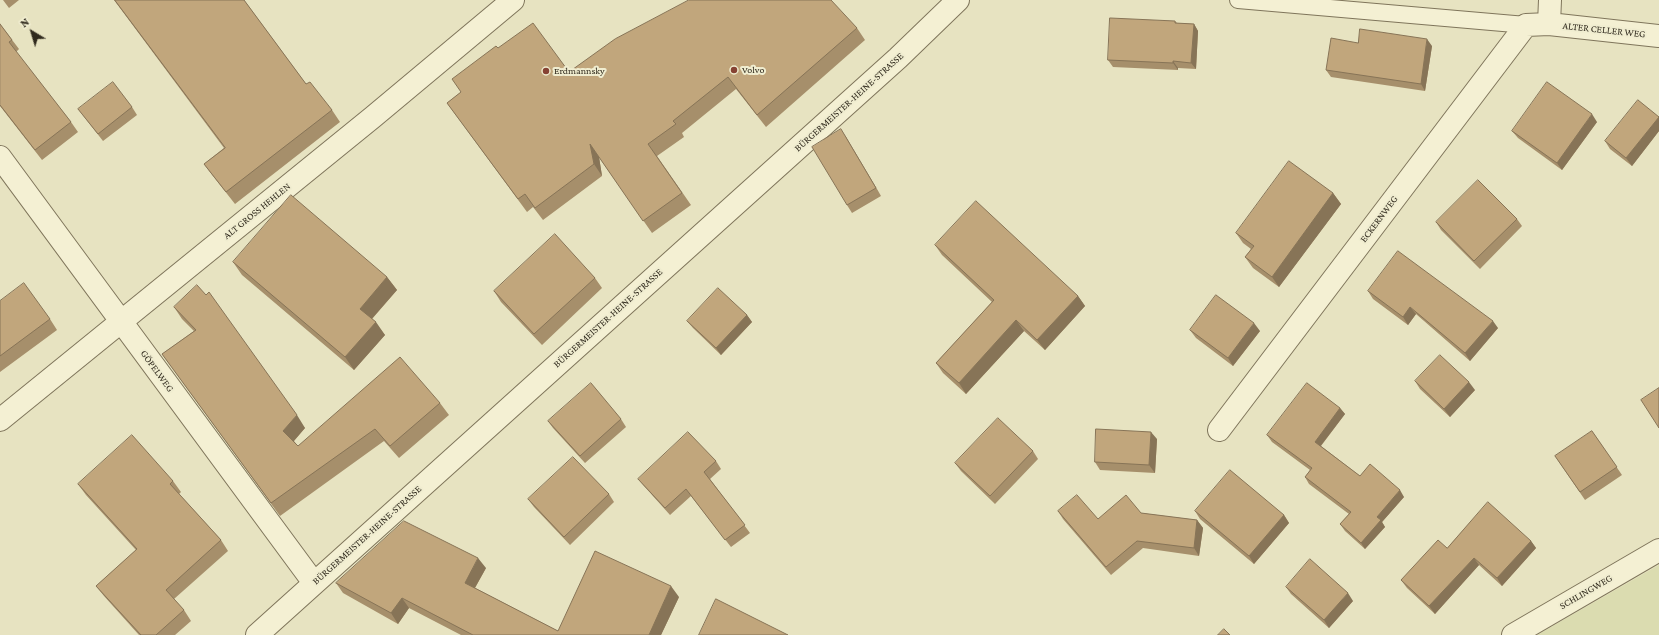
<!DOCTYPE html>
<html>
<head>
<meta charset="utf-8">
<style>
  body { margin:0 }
  #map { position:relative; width:1659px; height:635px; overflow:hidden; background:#e7e3c1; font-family:"Crimson Pro",serif }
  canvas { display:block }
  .north { position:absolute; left:12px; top:12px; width:40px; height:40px; -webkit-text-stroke:3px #f0edd0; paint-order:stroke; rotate:322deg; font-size:11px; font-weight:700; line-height:16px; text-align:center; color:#302a1d }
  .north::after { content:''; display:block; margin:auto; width:14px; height:18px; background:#302a1d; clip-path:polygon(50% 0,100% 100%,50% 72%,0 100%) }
</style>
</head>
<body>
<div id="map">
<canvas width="1659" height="635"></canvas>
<div class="north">N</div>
</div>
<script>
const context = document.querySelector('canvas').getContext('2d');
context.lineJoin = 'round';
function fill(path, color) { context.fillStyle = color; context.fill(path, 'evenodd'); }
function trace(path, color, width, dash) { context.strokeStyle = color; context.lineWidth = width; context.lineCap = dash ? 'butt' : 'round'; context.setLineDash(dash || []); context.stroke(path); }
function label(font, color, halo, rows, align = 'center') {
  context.font = font + ' "Crimson Pro",serif'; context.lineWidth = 4; context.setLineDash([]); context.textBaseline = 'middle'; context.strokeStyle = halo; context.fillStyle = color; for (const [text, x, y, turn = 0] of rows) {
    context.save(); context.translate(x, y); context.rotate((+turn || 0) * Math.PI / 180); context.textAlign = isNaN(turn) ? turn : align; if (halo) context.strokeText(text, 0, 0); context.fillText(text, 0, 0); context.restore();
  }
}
const farmland = new Path2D(`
  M 1659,565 L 1659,635 L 1537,635 Z`);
const service = new Path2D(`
  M 1238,0 L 1526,25`);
const minor = new Path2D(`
  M 1549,24 L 1550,0
  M 0,157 L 314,583
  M 0,420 L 373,117 L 513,0
  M 1219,430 L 1526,25 L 1549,24 L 1659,36
  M 257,635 L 898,58 L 958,0
  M 1513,635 L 1659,550`);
const wall = new Path2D(`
  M 3,0 L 19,0 L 9,8 Z
  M 114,0 L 244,0 L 306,84 L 332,110 L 340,122 L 235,204 L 213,176 L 204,164 L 224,148 Z
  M 1175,21 L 1177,23 L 1194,24 L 1198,31 L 1196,69 L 1178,68 L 1178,70 L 1113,67 L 1108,60 Z
  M 0,24 L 19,49 L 16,52 L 71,122 L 78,132 L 42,160 L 0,106 Z
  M 857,28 L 865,40 L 766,127 L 736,89 L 682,133 L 684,137 L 657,156 L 691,205 L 652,233 L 599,157 L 602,176 L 543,220 L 533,207 L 527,212 L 447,103 L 461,92 L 498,48 L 569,72 Z
  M 1358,43 L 1432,46 L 1425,91 L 1331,77 L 1326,70 Z
  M 132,107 L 137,115 L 103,141 L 78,109 Z
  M 1659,116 L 1659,131 L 1632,166 L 1610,149 L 1605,141 Z
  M 1597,122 L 1562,170 L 1518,138 L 1512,131 Z
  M 846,137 L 881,196 L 852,213 L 847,205 Z
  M 1333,193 L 1341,204 L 1279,287 L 1253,268 L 1245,257 L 1251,249 L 1243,243 L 1236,233 Z
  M 1517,219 L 1522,226 L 1480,269 L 1441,230 L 1436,222 Z
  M 935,245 L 1078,296 L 1085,306 L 1045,350 L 1024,331 L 966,394 L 943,373 L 936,363 L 992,302 L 942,255 Z
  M 233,262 L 387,277 L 397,290 L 372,319 L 385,335 L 354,370 L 242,275 Z
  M 595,278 L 602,288 L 542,345 L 501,302 L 494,291 Z
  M 1368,291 L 1498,328 L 1470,361 L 1416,314 L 1408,325 L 1373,299 Z
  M 0,301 L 50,319 L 57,330 L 0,372 Z
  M 174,307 L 305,428 L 294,441 L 298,446 L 440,403 L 449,415 L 399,458 L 384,441 L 280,516 L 162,354 L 194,331 L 182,319 Z
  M 747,315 L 752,322 L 721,355 L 693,328 L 687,321 Z
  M 1190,330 L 1260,331 L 1233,366 L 1196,338 Z
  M 1415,381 L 1475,390 L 1450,417 L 1420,389 Z
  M 1340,408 L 1345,414 L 1321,446 L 1360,476 L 1404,497 L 1382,522 L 1385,527 L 1365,549 L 1345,531 L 1340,524 L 1349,514 L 1309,484 L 1305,477 L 1310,470 L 1272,442 L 1267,435 Z
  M 621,419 L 626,427 L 585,463 L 553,428 L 548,421 Z
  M 1592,431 L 1622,475 L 1585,500 L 1555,456 Z
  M 1157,439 L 1155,473 L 1100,470 L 1095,462 Z
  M 1033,451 L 1038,459 L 995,504 L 961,471 L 955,463 Z
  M 716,461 L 721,469 L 710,479 L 750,533 L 731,547 L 691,496 L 670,515 L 644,486 L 638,479 Z
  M 173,481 L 181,492 L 179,494 L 221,540 L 228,551 L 174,599 L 184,610 L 191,621 L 175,635 L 139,635 L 104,596 L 96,586 L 136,550 L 86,495 L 78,484 Z
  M 609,494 L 614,502 L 570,545 L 534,507 L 528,499 Z
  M 1058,511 L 1098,519 L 1141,513 L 1197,520 L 1203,528 L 1199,556 L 1143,548 L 1111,575 L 1063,519 Z
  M 1195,511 L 1284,515 L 1289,523 L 1254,564 L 1200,519 Z
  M 1531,541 L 1536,548 L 1502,586 L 1479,565 L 1435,614 L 1407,588 L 1401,580 L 1447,548 Z
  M 486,568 L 475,588 L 558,631 L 679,597 L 661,635 L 461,635 L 409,608 L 398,624 L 343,593 L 336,583 Z
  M 1286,587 L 1353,601 L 1329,628 L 1291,594 Z`);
const shadedWall = new Path2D(`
  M 1194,24 L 1198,31 L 1196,69 L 1191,63 Z
  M 1427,39 L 1432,46 L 1425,91 L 1421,84 Z
  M 1173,61 L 1178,68 L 1178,70 L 1173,63 Z
  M 1592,114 L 1597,122 L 1562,170 L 1557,163 Z
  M 1659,117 L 1659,131 L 1632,166 L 1626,158 Z
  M 841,129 L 846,137 L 881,196 L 876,188 Z
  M 590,144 L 599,157 L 602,176 L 594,164 Z
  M 1333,193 L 1341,204 L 1279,287 L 1272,277 Z
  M 387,277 L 397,290 L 369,322 L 360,309 Z
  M 1078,296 L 1085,306 L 1045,350 L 1037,340 Z
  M 1410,307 L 1416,314 L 1408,325 L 1403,317 Z
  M 747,315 L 752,322 L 721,355 L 716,348 Z
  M 1016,320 L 1024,331 L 966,394 L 959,383 Z
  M 1493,321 L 1498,328 L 1470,361 L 1465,353 Z
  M 376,322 L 385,335 L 354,370 L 345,357 Z
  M 1254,323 L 1260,331 L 1233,366 L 1228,358 Z
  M 1469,382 L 1475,390 L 1450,417 L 1444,409 Z
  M 1340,408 L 1345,414 L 1319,448 L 1315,442 Z
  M 297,415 L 305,428 L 292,443 L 283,431 Z
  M 1151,432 L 1157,439 L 1155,473 L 1149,465 Z
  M 1400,490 L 1404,497 L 1382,522 L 1385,527 L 1365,549 L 1361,543 L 1377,517 Z
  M 1284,515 L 1289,523 L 1254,564 L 1249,556 Z
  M 1197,520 L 1203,528 L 1199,556 L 1194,548 Z
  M 1531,541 L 1536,548 L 1502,586 L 1497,578 Z
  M 478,558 L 486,568 L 472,593 L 465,583 Z
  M 1474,558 L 1479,565 L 1435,614 L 1429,606 Z
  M 671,586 L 679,597 L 661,635 L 649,635 Z
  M 1348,593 L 1353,601 L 1329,628 L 1324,620 Z
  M 402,598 L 409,608 L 398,624 L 391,613 Z`);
const building = new Path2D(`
  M 115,0 L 244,0 L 306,84 L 310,82 L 332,110 L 226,192 L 204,164 L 225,148 Z
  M 689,0 L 831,0 L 857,28 L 757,115 L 728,77 L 673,121 L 676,124 L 648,144 L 682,193 L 643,221 L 590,144 L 594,164 L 535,208 L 525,194 L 518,199 L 447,103 L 461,92 L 452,79 L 496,46 L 498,48 L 533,23 L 569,72 L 615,39 Z
  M 1110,18 L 1175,21 L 1175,23 L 1194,24 L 1191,63 L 1173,61 L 1173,63 L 1108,60 Z
  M 0,24 L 12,40 L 9,42 L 71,122 L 35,150 L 0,105 Z
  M 1360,29 L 1427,39 L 1421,84 L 1326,70 L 1331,38 L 1358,43 Z
  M 113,82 L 132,107 L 98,134 L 78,109 Z
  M 1547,82 L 1592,114 L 1557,163 L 1512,131 Z
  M 1638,100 L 1659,117 L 1626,158 L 1605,141 Z
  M 841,129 L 876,188 L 847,205 L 812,147 Z
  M 1289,161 L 1333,193 L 1272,277 L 1245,257 L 1254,246 L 1236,233 Z
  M 1478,180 L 1517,219 L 1474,261 L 1436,222 Z
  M 291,195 L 387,277 L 360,309 L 376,322 L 345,357 L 233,262 Z
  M 976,201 L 1078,296 L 1037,340 L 1016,320 L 959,383 L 936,363 L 994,300 L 935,245 Z
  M 555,234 L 595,278 L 534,334 L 494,291 Z
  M 1398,251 L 1493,321 L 1465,353 L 1410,307 L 1403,317 L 1368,291 Z
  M 24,283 L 50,319 L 0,356 L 0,301 Z
  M 197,285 L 206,295 L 209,292 L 297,415 L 283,431 L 298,446 L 400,357 L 440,403 L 390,446 L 375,429 L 271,503 L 162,354 L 196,330 L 174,307 Z
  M 718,288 L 747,315 L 716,348 L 687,321 Z
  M 1216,295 L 1254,323 L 1228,358 L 1190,330 Z
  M 1440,355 L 1469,382 L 1444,409 L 1415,381 Z
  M 591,383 L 621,419 L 580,456 L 548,421 Z
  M 1307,383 L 1340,408 L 1315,442 L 1360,476 L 1370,464 L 1400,490 L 1377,517 L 1381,520 L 1361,543 L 1340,524 L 1351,512 L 1305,477 L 1312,468 L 1267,435 Z
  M 1659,388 L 1659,428 L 1641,400 Z
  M 998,418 L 1033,451 L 990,496 L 955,463 Z
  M 1096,429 L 1151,432 L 1149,465 L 1095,462 Z
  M 1592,431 L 1617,467 L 1580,492 L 1555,456 Z
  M 688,432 L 716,461 L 704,472 L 745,525 L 725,540 L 686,489 L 665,508 L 638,479 Z
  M 132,435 L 173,481 L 170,484 L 221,540 L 166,590 L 184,610 L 156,635 L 141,635 L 96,586 L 137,549 L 78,484 Z
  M 573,457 L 609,494 L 564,537 L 528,499 Z
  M 1230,470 L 1284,515 L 1249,556 L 1195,511 Z
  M 1077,495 L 1098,519 L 1126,495 L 1141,513 L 1197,520 L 1194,548 L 1137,541 L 1106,567 L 1058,511 Z
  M 1488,502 L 1531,541 L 1497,578 L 1474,558 L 1429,606 L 1401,580 L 1438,540 L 1447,548 Z
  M 404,521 L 478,558 L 465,583 L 558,631 L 595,551 L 671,586 L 649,635 L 473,635 L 402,598 L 391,613 L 336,583 Z
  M 1310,559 L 1348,593 L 1324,620 L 1286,587 Z
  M 716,599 L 788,635 L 699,635 Z
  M 1224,629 L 1230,635 L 1218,635 Z`);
const markers = [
  [734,70,4,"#864233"],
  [546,71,4,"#864233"]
];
const streetNames = [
  ["ALTER CELLER WEG",1604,30,6],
  ["BÜRGERMEISTER-HEINE-STRASSE",849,102,-42],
  ["ALT GROSS HEHLEN",257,211,-39],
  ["ECKERNWEG",1379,219,-53],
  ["BÜRGERMEISTER-HEINE-STRASSE",608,318,-42],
  ["GÖPELWEG",157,371,54],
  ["BÜRGERMEISTER-HEINE-STRASSE",367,535,-42],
  ["SCHLINGWEG",1586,592,-30]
];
const poiNames = [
  ["Volvo",742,70],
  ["Erdmannsky",554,71]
];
fill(farmland, '#dbdcb0');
trace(service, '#7f755b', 18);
trace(minor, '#7f755b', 24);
trace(service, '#f4f0d3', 16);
trace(minor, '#f4f0d3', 22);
fill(wall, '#a68f6b');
fill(shadedWall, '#877457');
fill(building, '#c1a67c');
trace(building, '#877457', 1);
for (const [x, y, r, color] of markers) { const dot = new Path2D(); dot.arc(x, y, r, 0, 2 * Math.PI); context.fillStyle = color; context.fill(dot); trace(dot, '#f0edd0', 1.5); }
label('10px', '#302a1d', '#f0edd0', streetNames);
label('10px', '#302a1d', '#f0edd0', poiNames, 'left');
</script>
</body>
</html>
